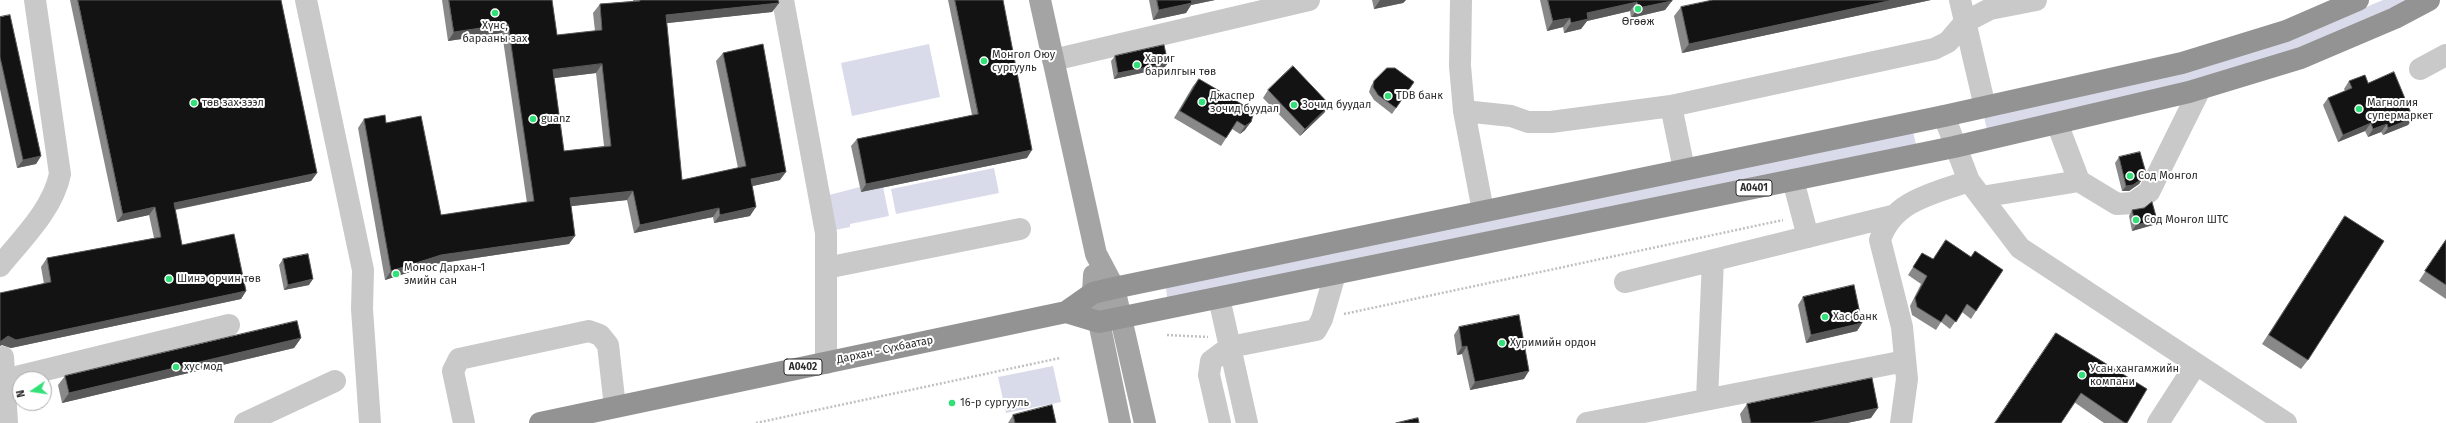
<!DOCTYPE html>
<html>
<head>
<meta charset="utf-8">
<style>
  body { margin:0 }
  #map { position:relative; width:2446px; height:423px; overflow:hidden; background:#fff; font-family:"Fira Sans",sans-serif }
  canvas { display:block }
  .north { position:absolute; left:12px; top:371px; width:40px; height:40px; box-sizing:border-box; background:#fff; border:1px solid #ababab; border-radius:50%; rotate:257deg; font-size:11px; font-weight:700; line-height:16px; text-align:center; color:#2c2c2c }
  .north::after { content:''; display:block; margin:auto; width:14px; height:18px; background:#32e078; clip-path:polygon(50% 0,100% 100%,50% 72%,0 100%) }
</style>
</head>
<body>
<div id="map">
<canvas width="2446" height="423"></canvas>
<div class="north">N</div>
</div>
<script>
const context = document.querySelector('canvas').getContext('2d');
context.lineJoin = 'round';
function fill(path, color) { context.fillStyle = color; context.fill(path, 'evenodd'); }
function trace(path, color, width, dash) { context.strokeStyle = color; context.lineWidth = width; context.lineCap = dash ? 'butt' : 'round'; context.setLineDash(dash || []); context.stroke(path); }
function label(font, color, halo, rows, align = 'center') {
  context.font = font + ' "Fira Sans",sans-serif'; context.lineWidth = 4; context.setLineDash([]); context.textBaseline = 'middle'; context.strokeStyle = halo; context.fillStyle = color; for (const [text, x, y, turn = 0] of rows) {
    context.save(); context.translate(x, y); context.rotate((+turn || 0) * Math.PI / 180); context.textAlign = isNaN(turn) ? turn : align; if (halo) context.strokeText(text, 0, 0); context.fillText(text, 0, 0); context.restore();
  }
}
const green = new Path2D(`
  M 2383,0 L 2410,0 L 2290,51 L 2186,84 L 1987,130 L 1984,116 L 2289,39 Z
  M 929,44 L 940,97 L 852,116 L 841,63 Z
  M 1913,132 L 1916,144 L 1167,298 L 1166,287 Z
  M 994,168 L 999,193 L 896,214 L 891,189 Z
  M 860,187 L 861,192 L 883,187 L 889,216 L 850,224 L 850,227 L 835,230 L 829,195 Z
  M 1053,366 L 1061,402 L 1006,413 L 998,377 Z`);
const path = new Path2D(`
  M 1344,314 L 1783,220
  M 1167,335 L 1208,337
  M 756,423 L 1060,358`);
const minor = new Path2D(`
  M 306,0 L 363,270 L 362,309 L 370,423
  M 783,0 L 826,233 L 826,363
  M 1461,0 L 1460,66 L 1464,111 L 1483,211
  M 1960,0 L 1985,107
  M 1053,60 L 1309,0
  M 2420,69 L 2446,55
  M 1671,106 L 1684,169
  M 1464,111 L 1511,116 L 1528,122 L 1551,122 L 1671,106 L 1934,49 L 1948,42 L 1965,22 L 1990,9 L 2036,0
  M 1944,116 L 1969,181 L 2020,248 L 2286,423
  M 2057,123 L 2079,181
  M 1793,180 L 1808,237
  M 1981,197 L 2079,181 L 2117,204 L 2133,203 L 2149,192 L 2200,89
  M 0,266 C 22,239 53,209 60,174 L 35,0
  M 826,268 L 1020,229
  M 1625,282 L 1892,216
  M 1219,298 L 1247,423
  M 3,357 L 7,423
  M 4,380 L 229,325
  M 1707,399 L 1713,260
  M 245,423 L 335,381
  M 464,423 L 453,371 L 459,359 L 589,331 L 600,335 L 608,345 L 615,407
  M 1220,423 L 1209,375 L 1211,361 L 1230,347 L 1316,330 L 1322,319 L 1335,274
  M 1587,423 L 1905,361
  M 1901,423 L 1907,379 L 1902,327 L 1880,240 C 1892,201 1934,193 1969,181
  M 2158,423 L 2196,364`);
const major = new Path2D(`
  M 1040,0 L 1096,254 L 1114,288 L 1145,423
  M 1094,275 L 1093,293 L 1120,423`);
const highway = new Path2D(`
  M 1066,312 L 1099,322 L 1954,147 L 2189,92 L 2301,58 L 2395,18 L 2429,0
  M 540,423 L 1066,312 L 1093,293 L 1114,288 L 1944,116 L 2182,63 L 2286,31 L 2358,0`);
const wall = new Path2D(`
  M 70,0 L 281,0 L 317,173 L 311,181 L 175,210 L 182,245 L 246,291 L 241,299 L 11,348 L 2,345 L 0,346 L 0,293 L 44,284 L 41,267 L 47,258 L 154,238 L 149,215 L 117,222 Z
  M 442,0 L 552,0 L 557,35 L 595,31 L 593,13 L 600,4 L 633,1 L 633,0 L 778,0 L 779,3 L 772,12 L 666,23 L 682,180 L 738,168 L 716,61 L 723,53 L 780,180 L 752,186 L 750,216 L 714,223 L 713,217 L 634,233 L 627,200 L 571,206 L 569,244 L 435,264 L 385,280 L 358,128 L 364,119 L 441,215 L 527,203 L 502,33 L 448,41 ZM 596,73 L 604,146 L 564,151 L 554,78 Z
  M 948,0 L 1003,0 L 1027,158 L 861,192 L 851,146 L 857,139 L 972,115 Z
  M 1149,0 L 1215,0 L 1191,5 L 1186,13 L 1153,20 Z
  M 1372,0 L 1406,0 L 1403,3 L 1374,9 Z
  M 1540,0 L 1672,0 L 1665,10 L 1631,18 L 1630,11 L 1587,21 L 1581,29 L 1564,33 L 1563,27 L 1547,31 Z
  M 1931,0 L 1682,53 L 1674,16 L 1681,7 Z
  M 0,17 L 41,156 L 36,164 L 17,168 L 0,89 Z
  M 1115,56 L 1168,63 L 1164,68 L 1114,79 L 1111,61 Z
  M 1199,79 L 1250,109 L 1245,130 L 1240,134 L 1232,129 L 1221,146 L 1174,118 L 1193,86 Z
  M 1374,81 L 1414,82 L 1392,114 L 1374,100 L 1369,92 L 1371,86 Z
  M 2349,81 L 2368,83 L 2413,118 L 2408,125 L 2383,135 L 2381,132 L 2368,137 L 2365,131 L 2338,142 L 2323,105 L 2328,98 L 2345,91 L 2344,89 Z
  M 1268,90 L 1330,105 L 1324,113 L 1300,136 L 1263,98 Z
  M 2119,157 L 2143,178 L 2139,184 L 2129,191 L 2122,191 L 2115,163 Z
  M 2132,210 L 2157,220 L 2153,225 L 2132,231 L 2129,216 Z
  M 2345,216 L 2308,360 L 2301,369 L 2262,344 Z
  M 2446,240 L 2446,299 L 2419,281 Z
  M 1922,253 L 1976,311 L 1971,319 L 1962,312 L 1950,329 L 1941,322 L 1936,330 L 1912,315 L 1910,306 L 1921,284 L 1908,275 Z
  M 283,259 L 309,285 L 284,290 L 279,265 Z
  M 1803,297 L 1862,323 L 1857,331 L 1806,343 L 1798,305 Z
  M 1459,327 L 1524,379 L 1470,390 L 1462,354 L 1457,355 L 1454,335 Z
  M 2056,333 L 2127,423 L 2104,423 L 2074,402 Z
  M 301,338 L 294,348 L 62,403 L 58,385 L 65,376 Z
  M 1747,404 L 1871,418 L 1847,423 L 1742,423 L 1740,414 Z
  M 1013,415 L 1056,423 L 1008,423 Z`);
const shadedWall = new Path2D(`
  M 1188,0 L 1215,0 L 1191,5 L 1186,13 L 1153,20 L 1159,10 Z
  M 1380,0 L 1406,0 L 1403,3 L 1374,9 Z
  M 1893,0 L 1931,0 L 1682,53 L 1689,44 Z
  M 1672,1 L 1665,10 L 1631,18 L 1638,8 Z
  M 1637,2 L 1630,11 L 1587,21 L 1581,29 L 1564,33 L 1571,23 L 1587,13 Z
  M 779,3 L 772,12 L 659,24 L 666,15 Z
  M 1570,18 L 1563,27 L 1547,31 L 1553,21 Z
  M 508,24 L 502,33 L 448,41 L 454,32 Z
  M 1168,63 L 1164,68 L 1114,79 L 1118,73 Z
  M 602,64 L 596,73 L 547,79 L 553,70 Z
  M 1330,105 L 1324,113 L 1300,136 L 1305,129 Z
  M 2413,118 L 2408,125 L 2383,135 L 2388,128 Z
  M 1251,122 L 1245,130 L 1240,134 L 1245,126 Z
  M 2371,123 L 2365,131 L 2338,142 L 2343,135 Z
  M 2387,124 L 2381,132 L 2368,137 L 2373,129 Z
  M 1032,150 L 1027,158 L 861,192 L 866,184 Z
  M 41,156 L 36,164 L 17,168 L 23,160 Z
  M 786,172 L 780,180 L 744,188 L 751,179 Z
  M 317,173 L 311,181 L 168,211 L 174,203 Z
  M 2143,178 L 2139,184 L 2129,191 L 2122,191 L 2126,186 Z
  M 633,191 L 627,200 L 564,207 L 570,198 Z
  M 155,207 L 149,215 L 117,222 L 123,214 Z
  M 756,207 L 750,216 L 714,223 L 720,215 Z
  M 719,208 L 713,217 L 634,233 L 640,225 Z
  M 2157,220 L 2153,225 L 2132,231 L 2136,225 Z
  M 575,236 L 569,244 L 435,264 L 385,280 L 391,271 L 441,255 Z
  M 313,279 L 309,285 L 284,290 L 288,285 Z
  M 246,291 L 241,299 L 11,348 L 2,345 L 0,346 L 0,342 L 8,336 Z
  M 1862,323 L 1857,331 L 1806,343 L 1811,335 Z
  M 301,338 L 294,348 L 62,403 L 69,393 Z
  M 1467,346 L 1462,354 L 1457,355 L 1462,347 Z
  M 1529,371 L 1524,379 L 1470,390 L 1475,382 Z
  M 1878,408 L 1871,418 L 1847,423 L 1810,423 Z`);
const building = new Path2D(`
  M 78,0 L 281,0 L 317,173 L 174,203 L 182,245 L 234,234 L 246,291 L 16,340 L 8,336 L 0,342 L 0,293 L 51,282 L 47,258 L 161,237 L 155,207 L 123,214 Z
  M 449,0 L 552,0 L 557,35 L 602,30 L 600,4 L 640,1 L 640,0 L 778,0 L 779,3 L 666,15 L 682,180 L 746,166 L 723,53 L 763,44 L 786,172 L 751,179 L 756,207 L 720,215 L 719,208 L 640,225 L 633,191 L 570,198 L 575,236 L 441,255 L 391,271 L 364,119 L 385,115 L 386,123 L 421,116 L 441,215 L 534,201 L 508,24 L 454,32 ZM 602,64 L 611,146 L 564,151 L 553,70 Z
  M 955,0 L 1003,0 L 1032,150 L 866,184 L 857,139 L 978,114 Z
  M 1157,0 L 1191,0 L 1192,3 L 1159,10 Z
  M 1548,0 L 1672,0 L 1672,1 L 1638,8 L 1637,2 L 1587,13 L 1588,19 L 1571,23 L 1570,18 L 1553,21 Z
  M 1713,0 L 1893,0 L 1689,44 L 1681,7 Z
  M 10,15 L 41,156 L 23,160 L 0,57 L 0,17 Z
  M 1164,45 L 1168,63 L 1118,73 L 1115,56 Z
  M 1293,66 L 1330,105 L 1305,129 L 1268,90 Z
  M 1387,68 L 1395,68 L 1414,82 L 1396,108 L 1378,95 L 1373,87 L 1374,81 Z
  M 2394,72 L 2413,118 L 2388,128 L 2387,124 L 2373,129 L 2371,123 L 2343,135 L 2328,98 L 2352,88 L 2349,81 L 2365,75 L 2368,83 Z
  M 1199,79 L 1250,109 L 1253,115 L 1251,122 L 1245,126 L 1237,121 L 1226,138 L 1180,111 Z
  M 2140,152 L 2146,173 L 2143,178 L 2133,185 L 2126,186 L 2119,157 Z
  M 2152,202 L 2157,220 L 2136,225 L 2132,210 L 2144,208 Z
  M 2345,216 L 2384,241 L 2308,360 L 2269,335 Z
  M 1946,240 L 1971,257 L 1975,251 L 2003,270 L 1976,311 L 1967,304 L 1956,322 L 1946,314 L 1941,322 L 1917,307 L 1915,298 L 1927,276 L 1913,267 L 1922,253 L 1933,259 Z
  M 2446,240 L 2446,285 L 2425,271 Z
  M 308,254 L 313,279 L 288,285 L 283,259 Z
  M 1854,285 L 1862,323 L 1811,335 L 1803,297 Z
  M 1519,315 L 1529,371 L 1475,382 L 1467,346 L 1462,347 L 1459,327 Z
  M 297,321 L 301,338 L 69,393 L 65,376 Z
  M 2056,333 L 2147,389 L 2127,423 L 2125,423 L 2081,393 L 2061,423 L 1995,423 Z
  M 1872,378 L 1878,408 L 1810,423 L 1751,423 L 1747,404 Z
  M 1052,405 L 1056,423 L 1015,423 L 1013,415 Z
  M 1418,418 L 1419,423 L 1396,423 Z`);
const markers = [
  [1638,9,4,"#32e078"],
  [495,13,4,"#32e078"],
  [984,61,4,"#32e078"],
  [1137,65,4,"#32e078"],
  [1388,96,4,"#32e078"],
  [1202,102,4,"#32e078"],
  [194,103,4,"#32e078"],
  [1294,105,4,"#32e078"],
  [2359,109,4,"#32e078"],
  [533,119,4,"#32e078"],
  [2130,176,4,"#32e078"],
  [2136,220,4,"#32e078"],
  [396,274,4,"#32e078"],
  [169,279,4,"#32e078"],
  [1825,317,4,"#32e078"],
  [1502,343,4,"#32e078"],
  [176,367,4,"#32e078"],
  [2082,375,4,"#32e078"],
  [952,403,4,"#32e078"]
];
const shields = [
  [1754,188,36],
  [803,367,38]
];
const shieldNames = [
  ["A0401",1754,188],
  ["A0402",803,367]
];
const poiNames = [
  ["Өгөөж",1638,22,"center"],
  ["Хүнс,",495,26,"center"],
  ["барааны зах",495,39,"center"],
  ["Монгол Оюу",992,55],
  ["сургууль",992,68],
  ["Хариг",1145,59],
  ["барилгын төв",1145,72],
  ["Джаспер",1210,96],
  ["зочид буудал",1210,109],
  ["TDB банк",1396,96],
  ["төв зах зээл",202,103],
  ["Магнолия",2367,103],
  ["супермаркет",2367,116],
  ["Зочид буудал",1302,105],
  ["guanz",541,119],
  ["Сод Монгол",2138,176],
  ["Сод Монгол ШТС",2144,220],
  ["Монос Дархан-1",404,268],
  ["эмийн сан",404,281],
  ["Шинэ орчин төв",177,279],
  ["Хас банк",1833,317],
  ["Хуримийн ордон",1510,343],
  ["хус мод",184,367],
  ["Усан хангамжийн",2090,369],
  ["компани",2090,382],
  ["16-р сургууль",960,403]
];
const streetNames = [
  ["Дархан - Сүхбаатар",885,350,-12]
];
fill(green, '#dadbea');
trace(path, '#c0c0c0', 2.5, [2, 2]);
trace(minor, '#c9c9c9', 22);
trace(major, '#a4a4a4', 22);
trace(highway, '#939393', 22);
fill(wall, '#898989');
fill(shadedWall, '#5a5a5a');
fill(building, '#131313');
trace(building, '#5a5a5a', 1);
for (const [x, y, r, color] of markers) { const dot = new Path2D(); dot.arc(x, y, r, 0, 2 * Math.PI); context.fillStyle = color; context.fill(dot); trace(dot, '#fff', 1.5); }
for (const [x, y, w] of shields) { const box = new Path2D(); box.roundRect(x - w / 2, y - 8, w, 16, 3); context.fillStyle = '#fff'; context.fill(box); trace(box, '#2c2c2c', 1); }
label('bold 10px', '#2c2c2c', null, shieldNames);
label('11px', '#2c2c2c', '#fff', poiNames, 'left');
label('11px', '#2c2c2c', '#fff', streetNames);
</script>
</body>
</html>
